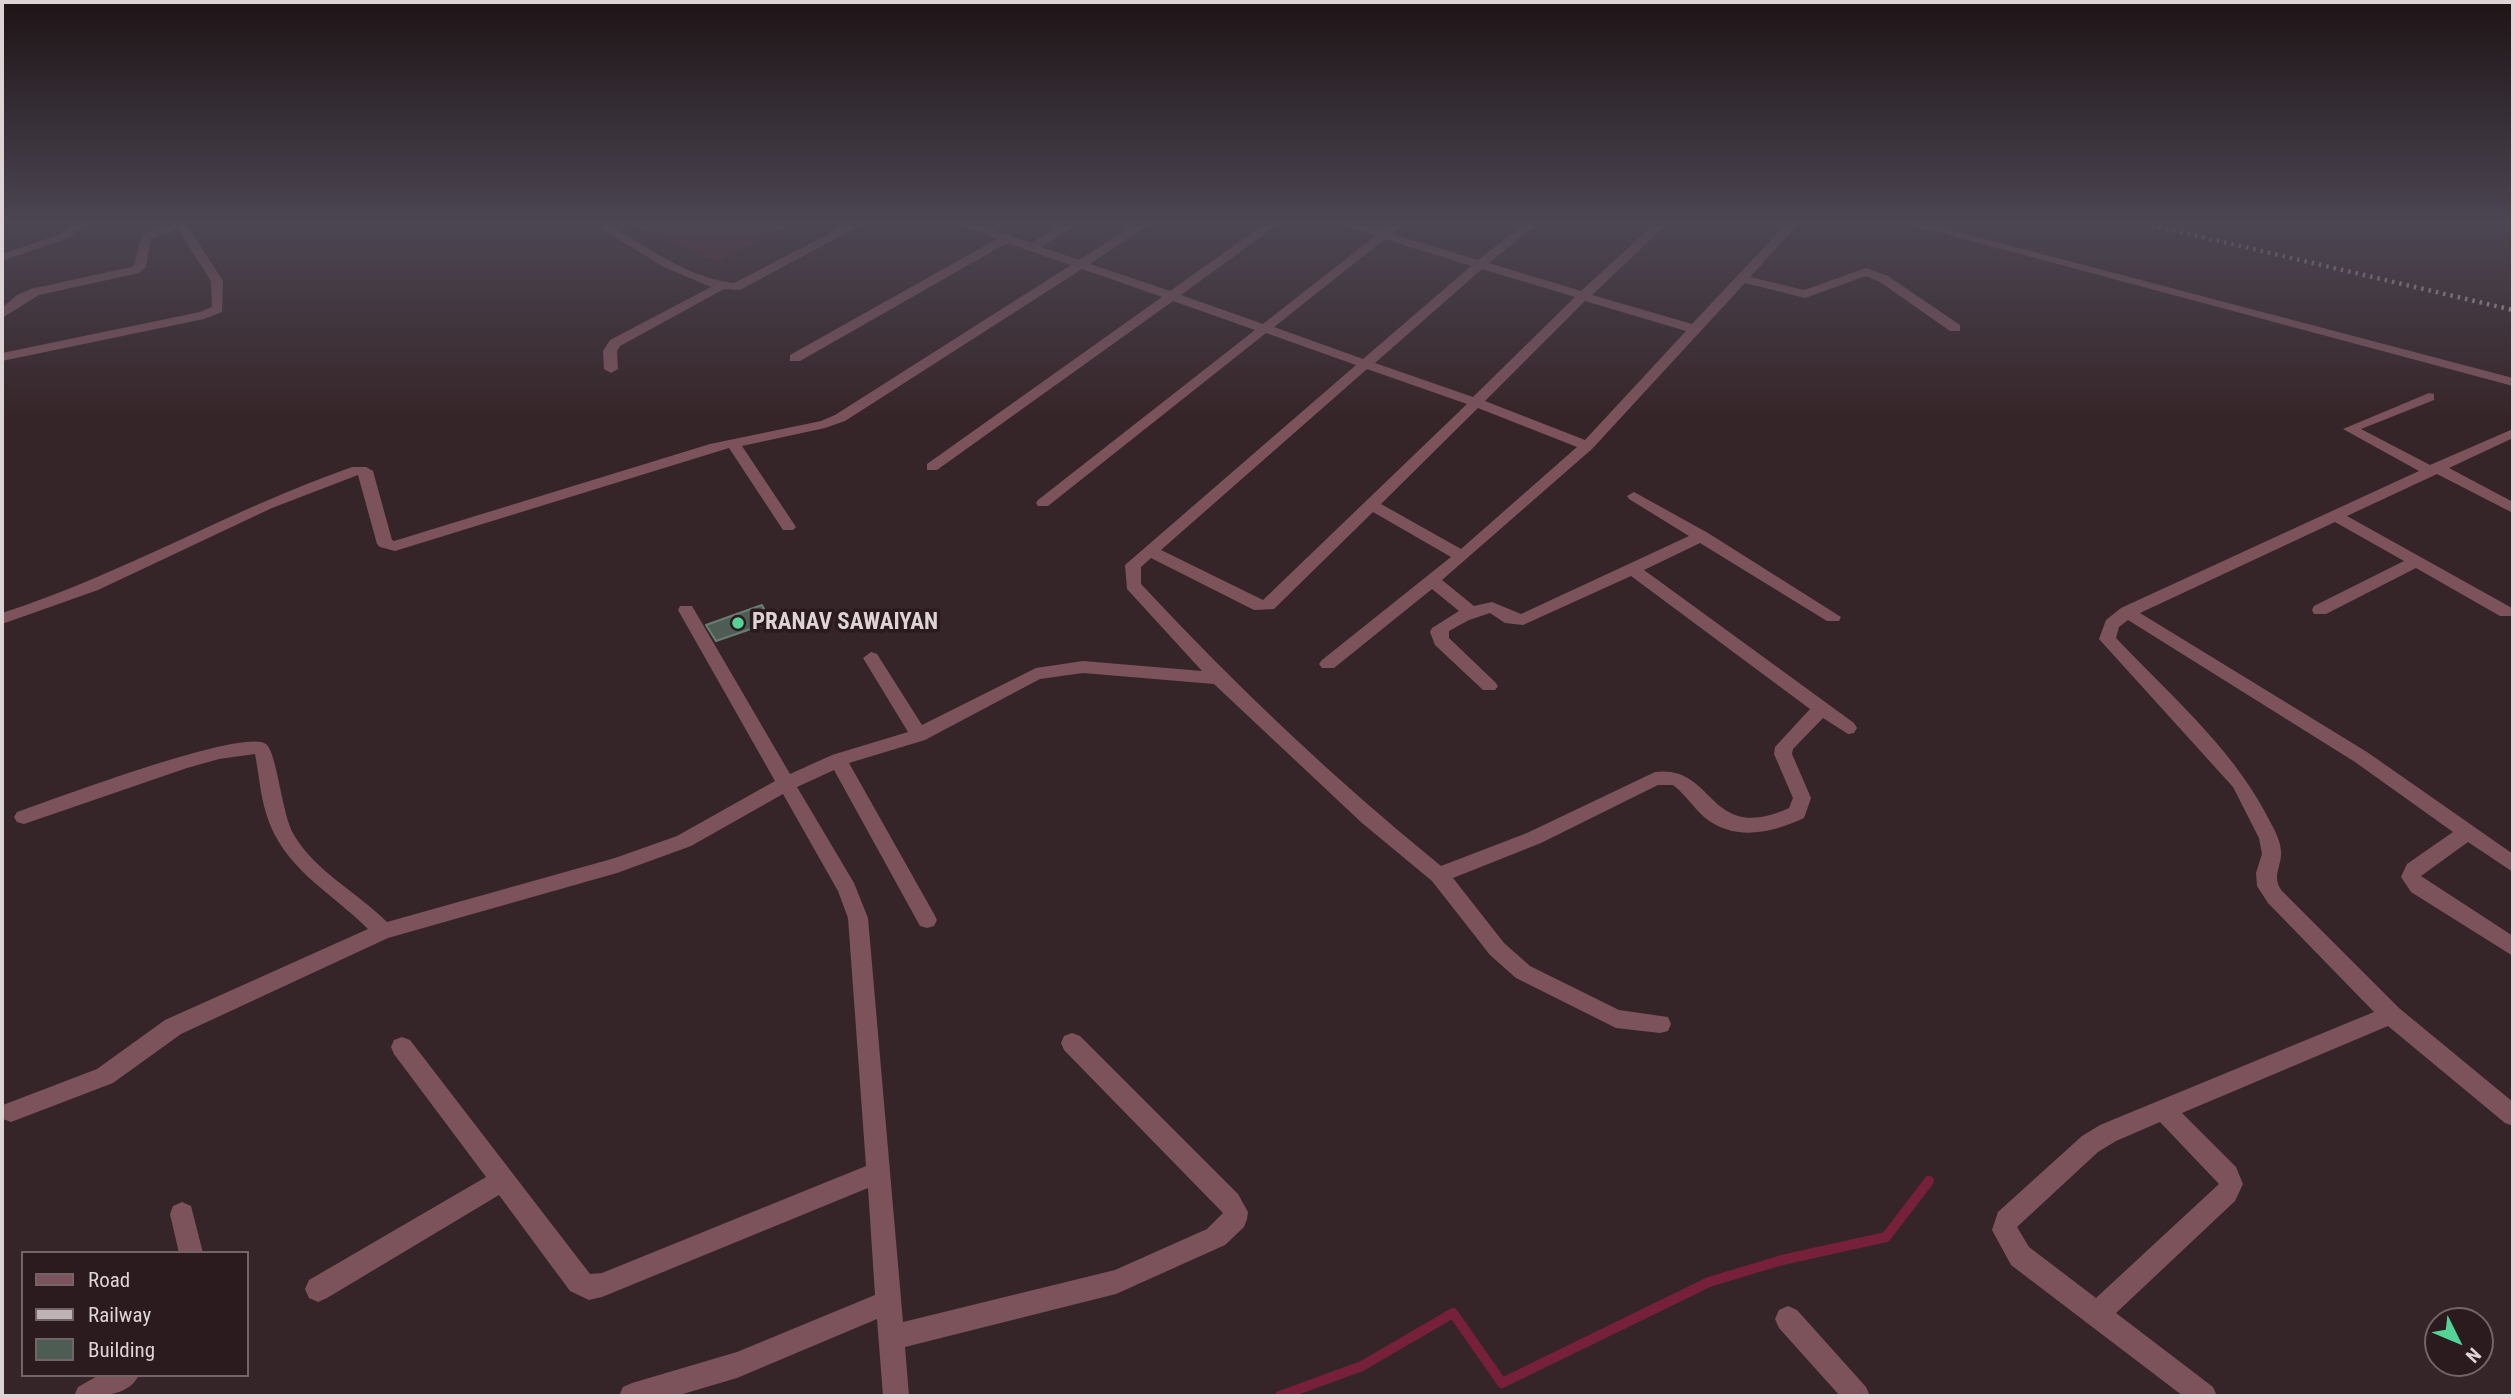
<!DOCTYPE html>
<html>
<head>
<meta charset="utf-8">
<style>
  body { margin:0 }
  #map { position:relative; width:2515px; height:1398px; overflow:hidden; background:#362528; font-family:"Roboto Condensed",sans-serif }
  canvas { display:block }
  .frame { position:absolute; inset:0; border:4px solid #ded3d5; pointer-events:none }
  .legend { position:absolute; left:21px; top:1251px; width:228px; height:126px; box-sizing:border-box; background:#2b1b1e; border:2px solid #736567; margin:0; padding:9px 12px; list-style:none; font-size:21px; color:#ded3d5 }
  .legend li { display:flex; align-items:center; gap:14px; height:35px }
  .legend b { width:35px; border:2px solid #736567 }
  .north { position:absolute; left:2424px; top:1307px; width:70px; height:70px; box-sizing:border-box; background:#2b1b1e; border:2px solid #736567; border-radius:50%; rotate:133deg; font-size:19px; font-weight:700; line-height:28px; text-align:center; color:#ded3d5 }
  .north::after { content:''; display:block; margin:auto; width:24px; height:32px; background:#53d396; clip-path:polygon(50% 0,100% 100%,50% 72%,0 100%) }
</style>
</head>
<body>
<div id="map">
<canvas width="2515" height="1398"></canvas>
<div class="frame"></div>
<ul class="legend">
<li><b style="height:9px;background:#7c535b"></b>Road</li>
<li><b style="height:9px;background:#beb2b4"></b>Railway</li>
<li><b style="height:19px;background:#4d5d53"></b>Building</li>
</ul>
<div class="north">N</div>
</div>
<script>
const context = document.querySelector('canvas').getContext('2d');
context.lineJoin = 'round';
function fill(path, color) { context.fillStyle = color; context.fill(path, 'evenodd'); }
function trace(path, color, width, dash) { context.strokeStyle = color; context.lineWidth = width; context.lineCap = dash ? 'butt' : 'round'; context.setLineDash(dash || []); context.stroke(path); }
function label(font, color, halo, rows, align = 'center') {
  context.font = font + ' "Roboto Condensed",sans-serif'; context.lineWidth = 7; context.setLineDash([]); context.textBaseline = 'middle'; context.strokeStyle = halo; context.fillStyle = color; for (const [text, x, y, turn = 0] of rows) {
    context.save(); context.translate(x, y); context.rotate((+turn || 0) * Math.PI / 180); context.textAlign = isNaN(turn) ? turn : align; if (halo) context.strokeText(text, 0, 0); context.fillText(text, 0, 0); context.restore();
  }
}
const green = new Path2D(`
  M 630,225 L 790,225 L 718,261 Z`);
const stream = new Path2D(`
  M 1280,1396 L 1362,1366 L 1453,1313 L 1502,1383 L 1709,1282 L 1782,1260 L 1886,1237 L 1929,1181`);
const building = new Path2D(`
  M 762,605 L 771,622 L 716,641 L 706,625 Z`);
const minor = new Path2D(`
  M 74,225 L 88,225 L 66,239 L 2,261 L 2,254 L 58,235 Z
  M 167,225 L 187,225 L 223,281 L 222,312 L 204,319 L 2,361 L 2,353 L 200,312 L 212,307 L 211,281 L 178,229 L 151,238 L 146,267 L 139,273 L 39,295 L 2,318 L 2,308 L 17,295 L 31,289 L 131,267 L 134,265 L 142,234 Z
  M 601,225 L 610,225 C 649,248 688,278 734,283 L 846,225 L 861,225 L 740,290 L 724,289 L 620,346 L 617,351 L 618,369 L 611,373 L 604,369 L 603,351 L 610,340 L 711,287 L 664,267 L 601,229 Z
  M 962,225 L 979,225 L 1031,243 L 1061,225 L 1075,225 L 1041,247 L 1079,260 L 1134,225 L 1148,225 L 1090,264 L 1170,291 L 1263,225 L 1277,225 L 1181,295 L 1263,324 L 1375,236 L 1345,225 L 1363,225 L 1382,231 L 1389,225 L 1402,225 L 1392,234 L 1478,260 L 1523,225 L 1536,225 L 1489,263 L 1581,291 L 1653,225 L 1666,225 L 1592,295 L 1692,324 L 1785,225 L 1797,225 L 1750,277 L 1804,290 L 1866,268 L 1888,276 L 1960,325 L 1960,331 L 1950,331 L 1880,282 L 1866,276 L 1805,298 L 1745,283 L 1592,449 L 1442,580 L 1474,606 L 1492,602 L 1521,614 L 1689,536 L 1629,499 L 1627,496 L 1634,492 L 1708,533 L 1841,617 L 1839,621 L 1827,621 L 1700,543 L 1644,570 L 1854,723 L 1857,728 L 1854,733 L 1848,734 L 1823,718 L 1793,749 L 1792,754 L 1811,798 L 1804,818 C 1771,833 1735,842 1704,817 C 1693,807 1685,794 1673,785 L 1658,785 L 1541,843 L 1453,878 L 1504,943 L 1530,966 L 1619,1010 L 1668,1017 L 1671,1024 L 1668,1031 L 1660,1033 L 1616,1028 L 1516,978 L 1490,955 L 1432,881 L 1362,823 L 1214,684 L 1083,673 L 1040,679 L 925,740 L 849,763 L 934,914 L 937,920 L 934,926 L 927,928 L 920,926 L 834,770 L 797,787 L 854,883 L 868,918 L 903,1322 L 1115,1270 L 1207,1229 L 1223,1213 L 1064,1050 L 1061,1043 L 1064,1036 L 1072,1033 L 1080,1036 L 1238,1194 L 1248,1212 L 1247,1219 L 1244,1227 L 1225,1245 L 1116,1294 L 905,1347 L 909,1396 L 883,1396 L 877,1319 L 737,1378 L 676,1396 L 619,1396 L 623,1387 L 632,1383 L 737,1352 L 875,1295 L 868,1188 L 602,1297 L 589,1300 L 570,1291 L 499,1195 L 327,1298 L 318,1302 L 309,1298 L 305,1289 L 309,1280 L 486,1177 L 394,1054 L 391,1047 L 394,1040 L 402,1037 L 410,1040 L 590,1274 L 602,1273 L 866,1166 L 848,918 L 838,891 L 783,794 L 691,846 L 617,873 L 388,938 L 181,1034 L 113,1083 L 11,1122 L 3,1119 L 3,1105 L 97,1069 L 165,1020 L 368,929 C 330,891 282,868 266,813 C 260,794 259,774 255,754 L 219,759 L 187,768 L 24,824 L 17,822 L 14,817 L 17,812 C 52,800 244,727 266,744 C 277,752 282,816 294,835 C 316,872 357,892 387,922 L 615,858 L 677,836 L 775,781 L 678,610 L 680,606 L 692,606 L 790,774 L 832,755 L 908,732 L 863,658 L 871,652 L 877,654 L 922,725 L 1036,668 L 1083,661 L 1202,671 L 1127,589 L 1125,565 L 1356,365 L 1266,333 L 1048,506 L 1038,506 L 1036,503 L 1038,500 L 1255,330 L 1173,301 L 937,470 L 927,470 L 927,464 L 1162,297 L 1082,269 L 845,421 L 825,428 L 742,446 L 796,527 L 793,530 L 783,530 L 729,448 L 395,551 L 380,547 L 377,544 L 358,475 L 272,508 L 98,590 L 2,624 L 2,613 C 123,574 232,509 352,467 L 366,467 L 373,471 L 392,540 L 394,541 L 710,444 L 821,421 L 835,415 L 1071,265 L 1007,243 L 800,361 L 790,361 L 790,355 L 997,239 ZM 1385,239 L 1471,266 L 1363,359 L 1274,327 ZM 1482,269 L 1575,297 L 1473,397 L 1375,363 ZM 1585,301 L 1686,331 L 1585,440 L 1485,401 ZM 1367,369 L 1467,404 L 1263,600 L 1161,550 ZM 1478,408 L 1577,447 L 1461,549 L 1381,504 ZM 1373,512 L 1451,557 L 1322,660 L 1319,664 L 1322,668 L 1334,668 L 1432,589 L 1459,611 L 1432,628 L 1430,632 L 1435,645 L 1483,690 L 1495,690 L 1498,686 L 1495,682 L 1449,638 L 1449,631 L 1469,620 L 1490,613 L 1505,623 L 1523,625 L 1631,576 L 1810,709 L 1775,747 L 1774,754 L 1793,798 L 1789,808 C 1707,845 1716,764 1655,772 L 1527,833 L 1441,866 C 1334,779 1235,685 1141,584 L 1141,567 L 1151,558 L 1254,610 L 1274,609 Z
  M 1912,225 L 1932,225 L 2513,378 L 2513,386 Z
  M 2429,393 L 2434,394 L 2434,400 L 2361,429 L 2430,465 L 2513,429 L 2513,438 L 2449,468 L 2513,502 L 2513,513 L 2437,474 L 2347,516 L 2512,608 L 2512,616 L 2500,616 L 2416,568 L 2326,614 L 2314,614 L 2312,610 L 2314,606 L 2404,561 L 2335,522 L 2140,613 L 2367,752 L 2513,854 L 2513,872 L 2468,842 L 2421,876 L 2513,936 L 2513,956 L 2411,892 L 2401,877 L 2407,864 L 2453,832 L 2355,762 L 2128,620 L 2119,627 L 2116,638 C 2168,693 2229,745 2265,812 C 2271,824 2280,837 2281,851 C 2282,867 2271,876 2282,891 L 2399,1008 L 2513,1102 L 2513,1126 L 2505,1123 L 2388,1026 L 2182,1113 L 2236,1167 L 2243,1184 L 2235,1201 L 2116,1313 L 2213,1387 L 2217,1396 L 2183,1396 L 2011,1265 L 1992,1230 L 1998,1212 L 2082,1136 L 2100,1125 L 2374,1012 L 2268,903 L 2257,886 L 2256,873 L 2262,854 L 2259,838 L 2233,787 L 2099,639 L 2106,620 L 2121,608 L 2419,471 L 2343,429 ZM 2160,1122 L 2219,1184 L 2096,1298 L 2029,1247 L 2017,1227 L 2098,1152 L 2116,1141 Z
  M 182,1202 L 191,1206 L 203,1253 L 179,1253 L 170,1214 L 173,1206 Z
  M 1788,1306 L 1797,1310 L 1866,1387 L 1870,1396 L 1840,1396 L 1779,1328 L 1775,1319 L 1779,1310 Z
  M 99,1375 L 139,1375 C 128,1398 97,1396 74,1396 L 78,1387 Z`);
const rail = new Path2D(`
  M 2151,225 L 2513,310`);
const markers = [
  [738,623,7,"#53d396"]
];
const poiNames = [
  ["PRANAV SAWAIYAN",752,623]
];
fill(green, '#5c2432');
trace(stream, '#77203a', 10);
fill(building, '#4d5d53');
trace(building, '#6b7d72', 2);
fill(minor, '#7c535b');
trace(rail, '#beb2b4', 4.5, [2.5, 5]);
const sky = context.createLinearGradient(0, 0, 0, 421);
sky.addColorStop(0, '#1e1416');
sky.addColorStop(0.53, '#4c4653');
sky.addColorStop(1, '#4c465300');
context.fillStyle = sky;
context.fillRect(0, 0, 2515, 421);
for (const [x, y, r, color] of markers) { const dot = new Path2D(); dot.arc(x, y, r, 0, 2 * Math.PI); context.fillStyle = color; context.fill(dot); trace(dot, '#2b1b1e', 2.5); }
label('bold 23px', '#ded3d5', '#2b1b1e', poiNames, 'left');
</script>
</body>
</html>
